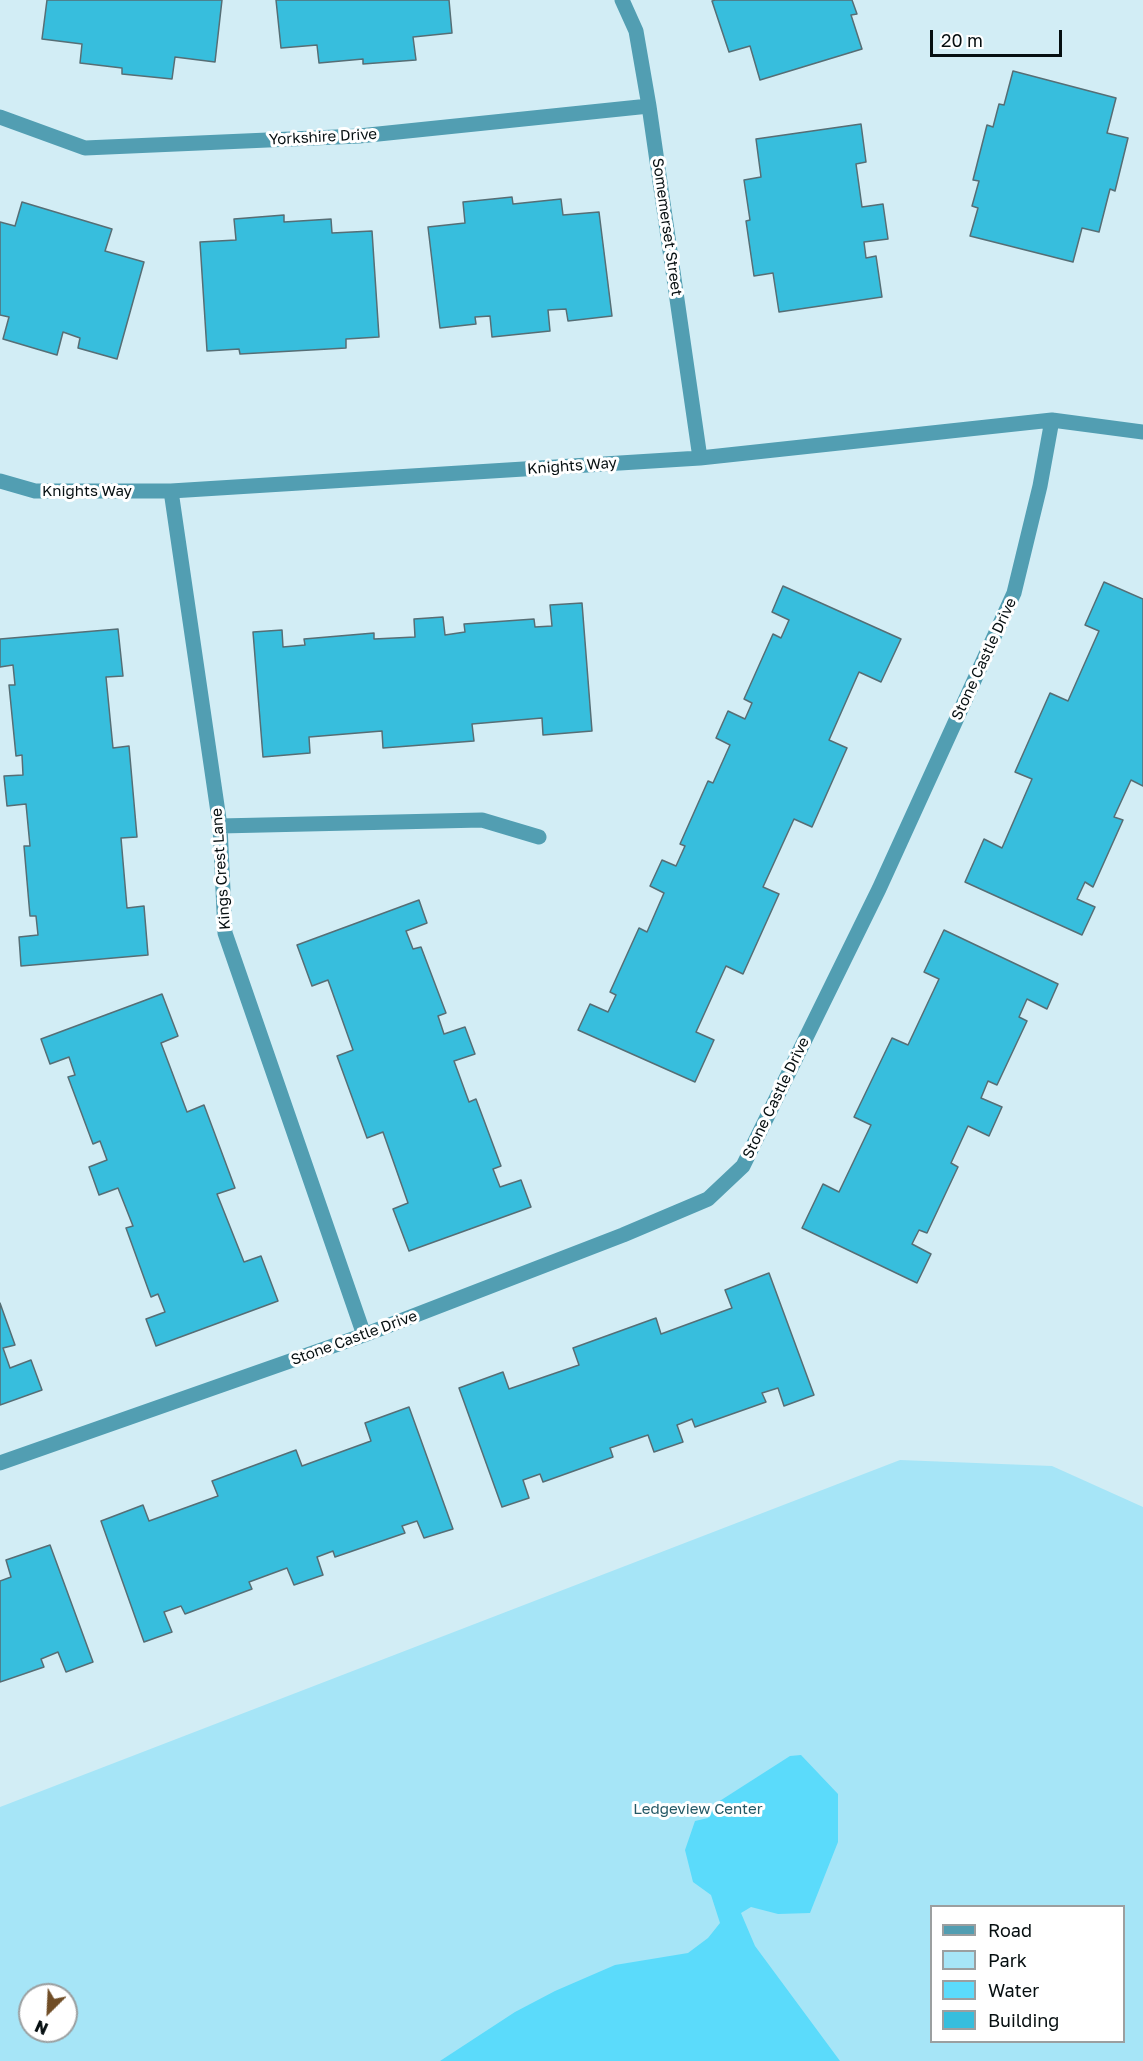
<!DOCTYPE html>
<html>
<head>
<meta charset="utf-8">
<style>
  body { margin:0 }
  #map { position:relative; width:1143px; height:2061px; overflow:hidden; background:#d2edf5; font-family:"Golos Text",sans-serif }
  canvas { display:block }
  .legend { position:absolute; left:930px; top:1905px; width:195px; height:138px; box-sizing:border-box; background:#fff; border:2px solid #9b9fa0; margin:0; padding:8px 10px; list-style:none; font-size:18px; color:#060f11 }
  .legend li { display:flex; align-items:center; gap:12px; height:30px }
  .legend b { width:30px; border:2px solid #9b9fa0 }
  .north { position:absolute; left:18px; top:1983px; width:60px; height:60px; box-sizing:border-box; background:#fff; border:2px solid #9b9fa0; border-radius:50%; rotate:204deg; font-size:16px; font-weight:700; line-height:24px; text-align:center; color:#060f11 }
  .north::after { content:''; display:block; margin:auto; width:21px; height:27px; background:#704d26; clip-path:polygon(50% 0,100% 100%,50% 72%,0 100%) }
  .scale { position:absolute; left:930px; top:30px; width:132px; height:27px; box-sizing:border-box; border:3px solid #060f11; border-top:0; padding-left:8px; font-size:18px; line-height:21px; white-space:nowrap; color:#060f11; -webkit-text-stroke:4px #fff; paint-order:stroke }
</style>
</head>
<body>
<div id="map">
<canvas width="1143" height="2061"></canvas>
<ul class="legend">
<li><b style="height:8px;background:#529eb2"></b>Road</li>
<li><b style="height:16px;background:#a6e5f7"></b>Park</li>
<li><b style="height:16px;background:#5bdbfb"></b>Water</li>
<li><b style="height:16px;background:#37bedd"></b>Building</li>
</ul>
<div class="north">N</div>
<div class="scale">20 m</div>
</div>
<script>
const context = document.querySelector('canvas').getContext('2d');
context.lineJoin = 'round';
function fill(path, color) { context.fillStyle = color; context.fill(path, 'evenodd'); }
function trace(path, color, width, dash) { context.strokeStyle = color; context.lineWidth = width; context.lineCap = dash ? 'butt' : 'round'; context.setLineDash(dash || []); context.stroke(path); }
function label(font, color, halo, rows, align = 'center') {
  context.font = font + ' "Golos Text",sans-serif'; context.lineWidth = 6; context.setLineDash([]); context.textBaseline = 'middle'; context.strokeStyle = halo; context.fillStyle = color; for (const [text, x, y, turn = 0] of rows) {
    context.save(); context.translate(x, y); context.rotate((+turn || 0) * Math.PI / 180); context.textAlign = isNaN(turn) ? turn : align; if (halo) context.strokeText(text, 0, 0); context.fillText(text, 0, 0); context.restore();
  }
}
const green = new Path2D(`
  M 900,1460 L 1052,1466 L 1143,1507 L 1143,2061 L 0,2061 L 0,1807 ZM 932,1906 L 1124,1906 L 1124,2042 L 932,2042 ZM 30,1995 L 66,1995 L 66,2031 L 30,2031 Z`);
const water = new Path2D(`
  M 801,1755 L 838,1794 L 838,1842 L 810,1913 L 778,1914 L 751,1907 L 741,1913 L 755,1946 L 840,2061 L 440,2061 L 515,2012 L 555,1991 L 615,1965 L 688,1953 L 708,1938 L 720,1923 L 711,1895 L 693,1882 L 685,1850 L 695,1821 L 708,1818 L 715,1804 L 790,1756 Z`);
const building = new Path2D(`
  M 47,0 L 222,0 L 215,62 L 175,57 L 172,79 L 122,74 L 122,68 L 80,63 L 82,44 L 42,39 Z
  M 276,0 L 449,0 L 452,33 L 413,37 L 416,60 L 363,64 L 363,59 L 319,63 L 317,45 L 281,48 Z
  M 715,0 L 852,0 L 857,14 L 851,15 L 862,49 L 760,80 L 750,46 L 729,52 L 712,1 Z
  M 1013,71 L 1116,98 L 1107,133 L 1128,138 L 1115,191 L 1110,189 L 1099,232 L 1082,228 L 1073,262 L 970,236 L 978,208 L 972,206 L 979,181 L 973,180 L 987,125 L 993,127 L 999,104 L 1004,105 Z
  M 861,124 L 866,162 L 856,164 L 862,207 L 883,204 L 888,239 L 864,242 L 866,258 L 876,256 L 882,297 L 779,312 L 773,273 L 754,276 L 746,221 L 750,220 L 744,180 L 761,177 L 756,139 Z
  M 512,197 L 513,204 L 561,199 L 563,215 L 599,212 L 612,316 L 568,321 L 566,309 L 548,310 L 550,331 L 492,337 L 490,316 L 475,317 L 476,324 L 440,328 L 428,227 L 465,223 L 463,202 Z
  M 22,202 L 112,229 L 105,251 L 144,262 L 117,359 L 78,348 L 80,338 L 63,332 L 57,355 L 3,339 L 9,317 L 0,315 L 0,222 L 15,226 Z
  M 284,215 L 284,222 L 331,219 L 332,233 L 372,231 L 379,337 L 346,339 L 346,348 L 240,354 L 239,349 L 207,351 L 200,242 L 236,240 L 234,219 Z
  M 1104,582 L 1143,599 L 1143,786 L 1131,780 L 1114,817 L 1123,820 L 1093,887 L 1085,882 L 1077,899 L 1095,907 L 1082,935 L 965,882 L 984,839 L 1002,848 L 1032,779 L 1015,772 L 1050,693 L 1068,701 L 1099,631 L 1085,625 Z
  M 783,586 L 901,639 L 881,682 L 859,672 L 829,740 L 847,748 L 812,827 L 794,819 L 763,887 L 779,894 L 743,974 L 726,966 L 696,1032 L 714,1040 L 695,1082 L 578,1030 L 590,1004 L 608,1012 L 616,995 L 610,992 L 639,928 L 647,932 L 664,893 L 650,886 L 662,860 L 676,866 L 685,846 L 680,844 L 708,781 L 713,783 L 730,745 L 716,738 L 728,711 L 745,719 L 752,703 L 744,699 L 773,634 L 781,638 L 789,620 L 772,612 Z
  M 582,603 L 592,731 L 543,735 L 542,718 L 472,724 L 474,741 L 383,748 L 382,731 L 309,737 L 310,753 L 263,757 L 253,632 L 282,630 L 283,647 L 305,645 L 304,639 L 374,633 L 374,639 L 415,637 L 414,619 L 443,617 L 445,635 L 465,632 L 464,624 L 534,619 L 535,627 L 552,626 L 550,605 Z
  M 118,629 L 123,676 L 106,677 L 113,748 L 129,746 L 137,837 L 121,838 L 127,908 L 144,906 L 148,955 L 21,966 L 19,937 L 38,935 L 36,916 L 30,916 L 24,846 L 30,846 L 26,804 L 7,806 L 4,776 L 23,775 L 22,755 L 16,756 L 9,685 L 15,685 L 13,665 L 0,667 L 0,639 Z
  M 419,900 L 427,923 L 406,931 L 413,949 L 421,947 L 446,1013 L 438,1016 L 444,1034 L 465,1027 L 475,1054 L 454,1061 L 469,1102 L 476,1099 L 501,1166 L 493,1169 L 500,1187 L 521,1180 L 531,1207 L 409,1251 L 393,1209 L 408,1203 L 383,1132 L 367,1138 L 337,1056 L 353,1050 L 328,980 L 312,986 L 297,945 Z
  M 944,930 L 1058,984 L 1047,1009 L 1027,999 L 1019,1017 L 1027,1021 L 997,1085 L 988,1081 L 981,1098 L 1002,1107 L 989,1136 L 968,1126 L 951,1163 L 958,1167 L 927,1233 L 919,1230 L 912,1244 L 931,1254 L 917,1283 L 802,1228 L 823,1184 L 839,1192 L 871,1125 L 854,1117 L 892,1038 L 908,1045 L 939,979 L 924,972 Z
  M 162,994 L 178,1036 L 161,1043 L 187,1112 L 204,1105 L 235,1188 L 217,1194 L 244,1262 L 261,1256 L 278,1301 L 156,1346 L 146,1319 L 165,1312 L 158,1294 L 151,1297 L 126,1228 L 133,1226 L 118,1188 L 99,1195 L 89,1167 L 107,1160 L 100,1141 L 93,1144 L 68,1077 L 75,1075 L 69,1057 L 50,1064 L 41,1039 Z
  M 769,1273 L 814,1395 L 784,1406 L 778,1388 L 762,1393 L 766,1402 L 695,1427 L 692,1419 L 677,1425 L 683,1442 L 654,1452 L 648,1435 L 610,1448 L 613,1457 L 543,1482 L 540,1474 L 523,1480 L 529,1498 L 502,1507 L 459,1388 L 503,1372 L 509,1389 L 579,1365 L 573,1348 L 656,1318 L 661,1334 L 732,1308 L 725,1290 Z
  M 0,1303 L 15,1345 L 3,1348 L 10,1368 L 31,1360 L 42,1390 L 0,1405 Z
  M 409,1407 L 453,1529 L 424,1538 L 417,1521 L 402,1526 L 405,1533 L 335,1557 L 333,1551 L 317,1557 L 323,1575 L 294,1585 L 287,1568 L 249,1582 L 252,1589 L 185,1614 L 181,1606 L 164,1612 L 172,1632 L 144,1642 L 101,1521 L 143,1505 L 149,1521 L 218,1496 L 212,1481 L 296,1450 L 302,1466 L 371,1441 L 365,1423 Z
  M 50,1545 L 93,1662 L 66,1672 L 58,1652 L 41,1659 L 44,1667 L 0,1682 L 0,1581 L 11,1577 L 6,1560 Z`);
const street = new Path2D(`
  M 622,0 L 636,31 L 649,106 L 700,458
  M 0,117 L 85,148 L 359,136 L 649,106
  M 0,481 L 35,491 L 171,491 L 700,458 L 1052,420 L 1143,432
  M 171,491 L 220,826 L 225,933 L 364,1335
  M 220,826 L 482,820 L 539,837
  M 0,1463 L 364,1335 L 623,1235 L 708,1199 L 743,1166 L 879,889 L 1014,593 L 1040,486 L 1052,420`);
const streetNames = [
  ["Yorkshire Drive",323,137,-3],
  ["Somemerset Street",667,227,82],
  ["Knights Way",572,466,-4],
  ["Knights Way",87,491],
  ["Stone Castle Drive",984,659,-65],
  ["Kings Crest Lane",221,869,-94],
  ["Stone Castle Drive",776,1098,-64],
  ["Stone Castle Drive",354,1338,-20]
];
const parkNames = [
  ["Ledgeview Center",698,1809]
];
fill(green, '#a6e5f7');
fill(water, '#5bdbfb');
fill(building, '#37bedd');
trace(building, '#566e75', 1.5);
trace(street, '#529eb2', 15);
label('15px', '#060f11', '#fff', streetNames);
label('15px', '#245966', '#fff', parkNames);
</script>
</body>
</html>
